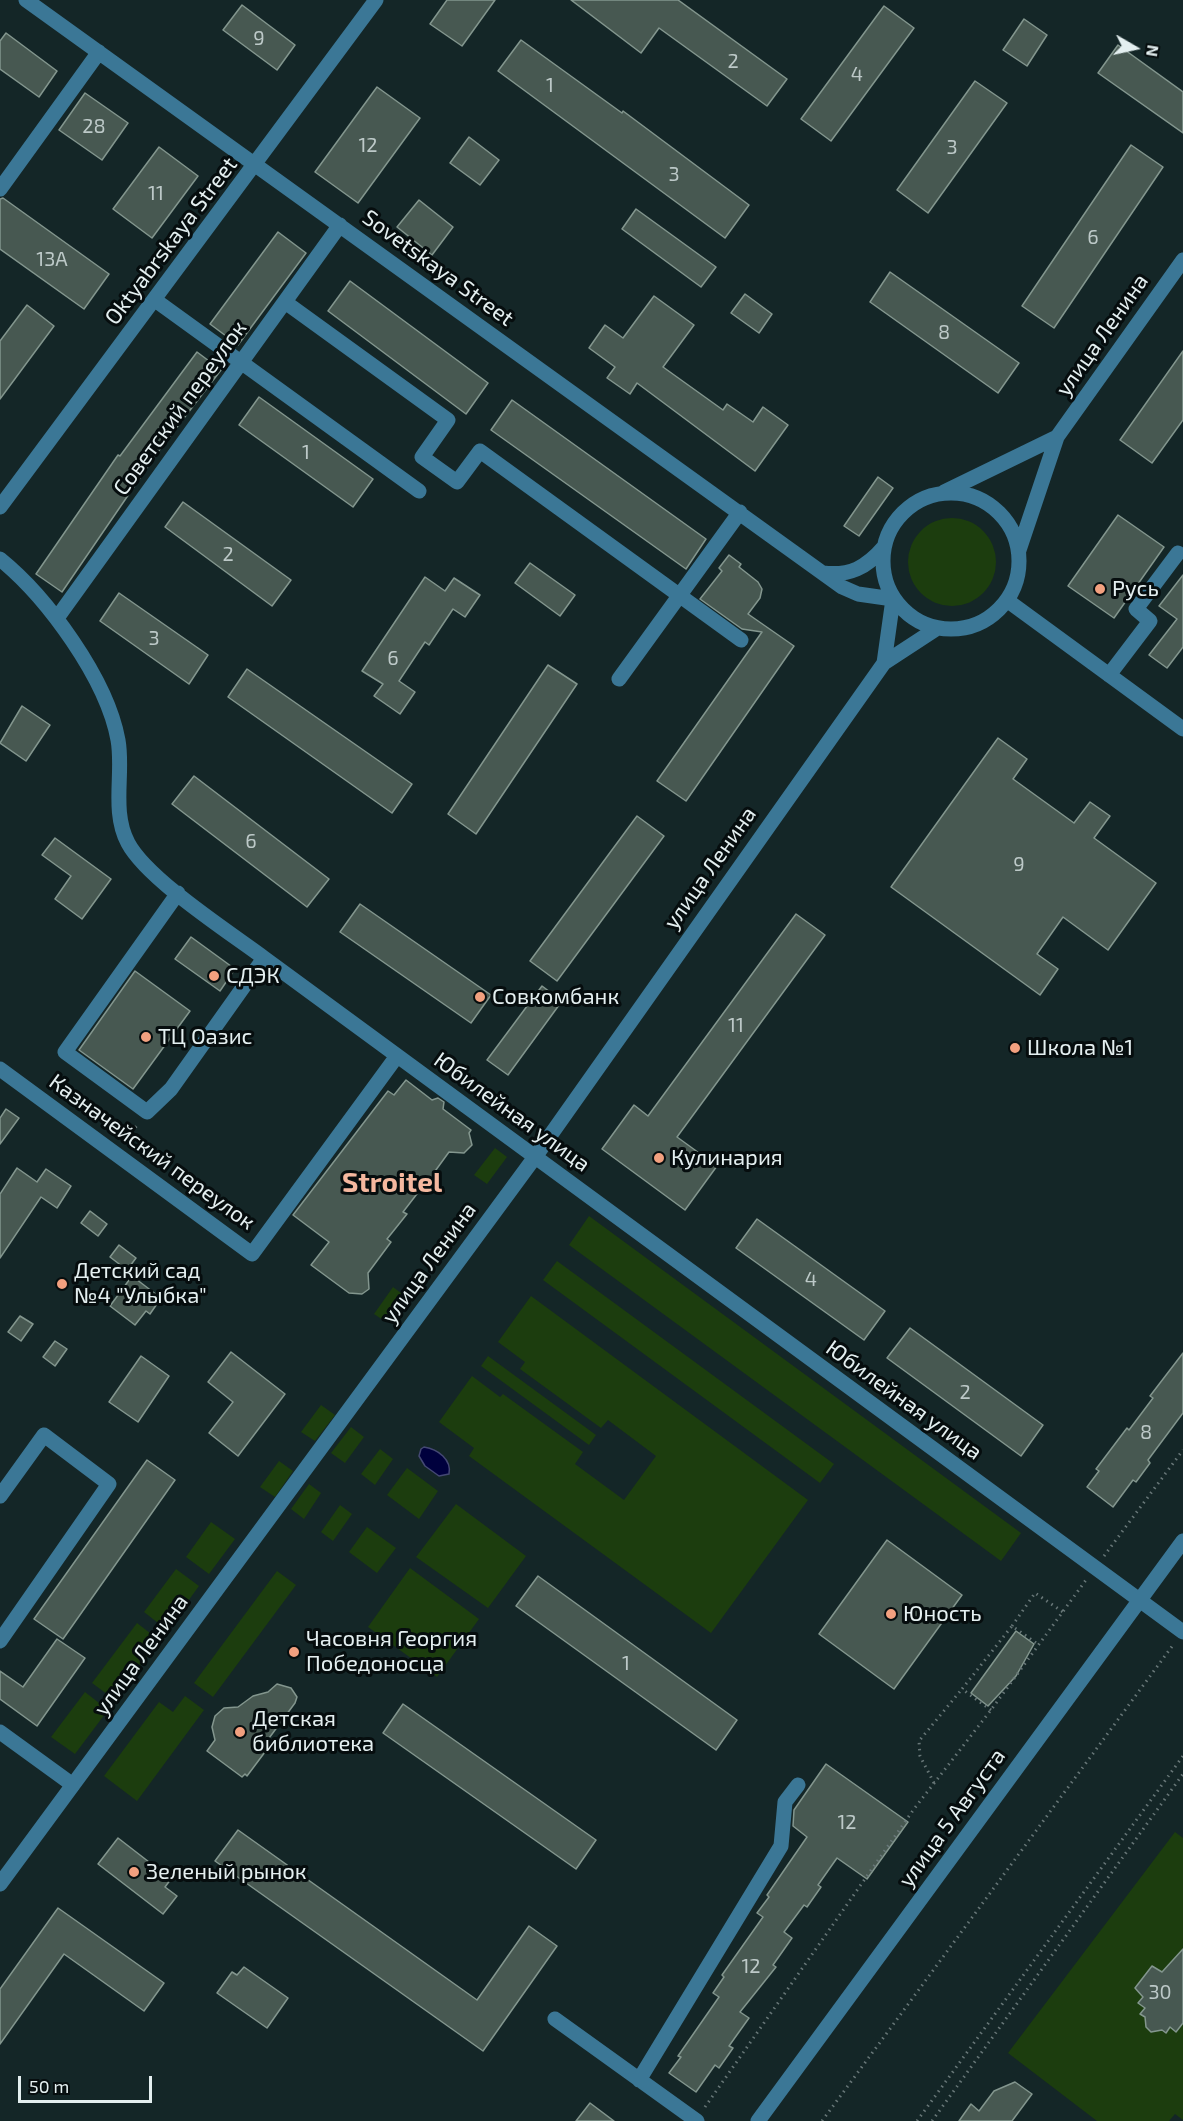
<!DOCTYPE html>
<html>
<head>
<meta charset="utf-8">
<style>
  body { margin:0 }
  #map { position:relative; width:1183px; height:2121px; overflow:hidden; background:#142627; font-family:"Exo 2",sans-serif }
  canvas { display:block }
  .north { position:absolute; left:1105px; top:18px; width:60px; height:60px; -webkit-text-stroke:4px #060d0e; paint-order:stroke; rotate:99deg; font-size:16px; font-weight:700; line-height:24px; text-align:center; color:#e4eff0 }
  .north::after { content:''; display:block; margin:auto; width:21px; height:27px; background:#e4eff0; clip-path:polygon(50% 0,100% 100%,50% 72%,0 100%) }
  .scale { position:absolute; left:18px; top:2076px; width:134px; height:27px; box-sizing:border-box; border:3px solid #e4eff0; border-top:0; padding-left:8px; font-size:18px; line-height:21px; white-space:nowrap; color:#e4eff0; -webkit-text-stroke:4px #060d0e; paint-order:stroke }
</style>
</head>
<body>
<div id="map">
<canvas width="1183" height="2121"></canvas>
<div class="north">N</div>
<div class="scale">50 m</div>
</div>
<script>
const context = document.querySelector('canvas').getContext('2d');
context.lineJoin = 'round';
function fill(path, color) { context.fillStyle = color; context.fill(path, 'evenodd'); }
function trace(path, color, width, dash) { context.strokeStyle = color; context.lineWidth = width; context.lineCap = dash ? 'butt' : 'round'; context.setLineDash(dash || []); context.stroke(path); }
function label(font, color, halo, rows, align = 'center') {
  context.font = font + ' "Exo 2",sans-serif'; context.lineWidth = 6; context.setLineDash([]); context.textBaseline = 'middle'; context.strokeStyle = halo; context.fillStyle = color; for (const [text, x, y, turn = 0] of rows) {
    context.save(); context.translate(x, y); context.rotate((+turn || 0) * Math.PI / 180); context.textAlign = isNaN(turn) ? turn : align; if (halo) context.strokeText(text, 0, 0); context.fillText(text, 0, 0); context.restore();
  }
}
const green = new Path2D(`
  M908 562a44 44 0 1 1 88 0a44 44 0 1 1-88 0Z
  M 495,1148 L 507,1157 L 487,1184 L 474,1175 Z
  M 589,1216 L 1021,1533 L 1001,1561 L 569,1245 Z
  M 557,1261 L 834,1464 L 820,1483 L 543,1280 Z
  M 393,1287 L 405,1296 L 386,1322 L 374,1314 Z
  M 531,1296 L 808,1500 L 711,1633 L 469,1456 L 474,1448 L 439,1422 L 472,1376 L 500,1397 L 503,1394 L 583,1452 L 575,1464 L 624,1500 L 656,1456 L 608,1420 L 601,1428 L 520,1369 L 525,1362 L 498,1342 Z
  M 488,1356 L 596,1435 L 589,1445 L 481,1366 Z
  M 321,1405 L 335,1415 L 315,1441 L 301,1432 Z
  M 351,1427 L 364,1437 L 345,1463 L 331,1453 Z
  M 380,1449 L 393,1459 L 375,1485 L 361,1474 Z
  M 279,1461 L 293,1471 L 275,1497 L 260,1487 Z
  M 407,1468 L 438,1491 L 419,1519 L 387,1495 Z
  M 309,1484 L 321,1493 L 304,1519 L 291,1509 Z
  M 456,1504 L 526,1556 L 488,1608 L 416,1557 Z
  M 340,1505 L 352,1514 L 333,1541 L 321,1532 Z
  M 211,1522 L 235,1539 L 209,1574 L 186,1557 Z
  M 367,1527 L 396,1548 L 377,1573 L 349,1552 Z
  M 410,1568 L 479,1619 L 437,1677 L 368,1627 Z
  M 176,1569 L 199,1586 L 167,1630 L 144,1612 Z
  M 277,1571 L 296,1585 L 213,1697 L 194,1683 Z
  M 137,1623 L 159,1640 L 115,1700 L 92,1683 Z
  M 85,1692 L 108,1710 L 75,1754 L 51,1737 Z
  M 185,1696 L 204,1710 L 137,1801 L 104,1776 L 159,1702 L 173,1712 Z
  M 1175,1832 L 1183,1838 L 1183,2120 L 1175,2114 L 1169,2121 L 1097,2121 L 1008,2053 Z`);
const water = new Path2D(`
  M 424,1447 C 438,1449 452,1460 449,1474 L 439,1476 L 425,1466 L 419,1456 L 421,1449 Z`);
const building = new Path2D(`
  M 447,0 L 495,0 L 462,46 L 430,24 Z
  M 571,0 L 678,0 L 787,79 L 767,106 L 659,28 L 641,53 Z
  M 242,5 L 295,45 L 277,70 L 223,30 Z
  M 884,6 L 914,28 L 831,141 L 801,119 Z
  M 1024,19 L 1047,35 L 1027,66 L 1003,50 Z
  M 6,33 L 57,71 L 39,97 L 0,69 L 0,41 Z
  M 521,40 L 622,113 L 623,111 L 749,205 L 725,238 L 498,71 Z
  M 1118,45 L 1183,92 L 1183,133 L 1098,73 Z
  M 975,81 L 1007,103 L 928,213 L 897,190 Z
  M 377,87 L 420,118 L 358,203 L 315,172 Z
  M 85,93 L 128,123 L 102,160 L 59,130 Z
  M 469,137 L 499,160 L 480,185 L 450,163 Z
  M 1131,145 L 1163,167 L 1054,328 L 1022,306 Z
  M 159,147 L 198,176 L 152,238 L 113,209 Z
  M 3,198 L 109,274 L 84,309 L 0,249 L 0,199 Z
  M 419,200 L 453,227 L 432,255 L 397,227 Z
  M 636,209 L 716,267 L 701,287 L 622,229 Z
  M 278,232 L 306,253 L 238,345 L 210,324 Z
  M 890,272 L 1019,363 L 998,393 L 870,302 Z
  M 350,281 L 488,383 L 466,414 L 328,311 Z
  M 745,294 L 772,314 L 759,333 L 731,313 Z
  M 654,296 L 694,325 L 663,367 L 723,410 L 727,404 L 753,422 L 763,407 L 788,425 L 755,471 L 637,383 L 630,394 L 607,378 L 615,367 L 589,348 L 605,325 L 623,338 Z
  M 27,305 L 54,326 L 0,399 L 0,341 Z
  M 1183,351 L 1183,420 L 1152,463 L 1120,440 Z
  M 197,352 L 221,370 L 157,453 L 62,592 L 36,574 L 118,455 L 120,456 Z
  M 259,397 L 373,479 L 353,507 L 239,425 Z
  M 512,400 L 706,539 L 686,569 L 491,430 Z
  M 878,477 L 893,488 L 859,536 L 844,526 Z
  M 183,502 L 291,580 L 272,606 L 165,527 Z
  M 1118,515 L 1164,547 L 1114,618 L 1068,586 Z
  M 729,555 L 741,564 L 739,567 L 758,582 L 762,589 L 760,598 L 748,614 L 794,646 L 686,801 L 657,781 L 762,632 L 742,629 L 700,599 L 722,571 L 719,568 Z
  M 530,563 L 575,595 L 560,616 L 515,583 Z
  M 1183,575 L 1183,647 L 1167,668 L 1149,655 L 1177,619 L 1159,606 Z
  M 425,577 L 445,591 L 454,578 L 480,595 L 465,617 L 453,609 L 429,645 L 425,642 L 399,681 L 415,692 L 400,714 L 374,696 L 383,684 L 362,671 Z
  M 119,593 L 208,655 L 189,684 L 100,621 Z
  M 548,665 L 577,684 L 476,834 L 448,814 Z
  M 247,669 L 412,784 L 392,813 L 228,697 Z
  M 22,706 L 50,725 L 26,761 L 0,743 Z
  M 998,738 L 1027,759 L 1013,779 L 1074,823 L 1090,802 L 1110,816 L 1094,838 L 1156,883 L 1108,950 L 1063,917 L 1037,954 L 1058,969 L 1040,995 L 891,887 Z
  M 194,776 L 329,879 L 307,907 L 172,804 Z
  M 637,816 L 664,836 L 557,981 L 530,961 Z
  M 55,838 L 111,879 L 82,919 L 55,899 L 71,876 L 42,855 Z
  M 360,904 L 491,995 L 471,1023 L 340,932 Z
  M 796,914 L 825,935 L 677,1137 L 717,1166 L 685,1210 L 602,1149 L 634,1105 L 648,1116 Z
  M 191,937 L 235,969 L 220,991 L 175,959 Z
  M 135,971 L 190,1011 L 133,1089 L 79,1050 Z
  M 542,986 L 562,1001 L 508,1075 L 487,1060 Z
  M 406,1080 L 432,1100 L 438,1098 L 444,1102 L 443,1109 L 471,1130 L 469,1133 L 472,1145 L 464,1153 L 449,1152 L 433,1174 L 436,1176 L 423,1193 L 420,1190 L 403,1212 L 407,1214 L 387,1239 L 391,1242 L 368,1273 L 369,1289 L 362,1294 L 349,1293 L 311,1265 L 329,1242 L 293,1215 L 388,1091 L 394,1095 Z
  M 6,1109 L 19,1118 L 0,1144 L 0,1118 Z
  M 17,1168 L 37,1182 L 46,1169 L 71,1186 L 57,1208 L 41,1197 L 0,1258 L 0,1194 Z
  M 90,1211 L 107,1224 L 98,1236 L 81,1223 Z
  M 757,1219 L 885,1311 L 864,1340 L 736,1248 Z
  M 119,1245 L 136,1258 L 127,1270 L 110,1257 Z
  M 132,1276 L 161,1298 L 150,1314 L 146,1311 L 135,1325 L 110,1306 Z
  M 20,1316 L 33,1324 L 21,1341 L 8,1332 Z
  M 910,1328 L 1043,1425 L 1021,1456 L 887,1358 Z
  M 55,1341 L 67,1349 L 55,1366 L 43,1357 Z
  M 231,1352 L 285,1394 L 238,1456 L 209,1433 L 233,1402 L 208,1382 Z
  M 1183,1353 L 1183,1413 L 1148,1460 L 1150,1463 L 1136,1482 L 1133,1480 L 1113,1507 L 1087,1487 L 1099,1471 L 1096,1469 L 1127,1428 L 1129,1430 L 1153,1398 L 1150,1396 Z
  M 141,1356 L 169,1376 L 138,1422 L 109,1402 Z
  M 147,1460 L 175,1480 L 63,1639 L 34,1619 Z
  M 887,1540 L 962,1595 L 894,1689 L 819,1634 Z
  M 538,1576 L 737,1720 L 716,1750 L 516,1606 Z
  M 1016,1631 L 1034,1644 L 1016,1676 L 988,1706 L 971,1693 Z
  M 57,1639 L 85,1658 L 37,1726 L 0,1699 L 0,1671 L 23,1687 Z
  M 277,1684 L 291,1688 L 297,1697 L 295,1703 L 261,1749 L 265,1752 L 247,1776 L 245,1774 L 242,1777 L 207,1751 L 215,1740 L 212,1727 L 215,1716 L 224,1708 L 238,1707 L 253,1696 L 268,1692 Z
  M 403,1704 L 596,1840 L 576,1869 L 383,1733 Z
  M 826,1764 L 908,1822 L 867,1879 L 837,1858 L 818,1885 L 821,1887 L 807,1907 L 804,1905 L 784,1932 L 792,1938 L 773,1965 L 776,1967 L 740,2012 L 749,2018 L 729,2046 L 733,2048 L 719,2068 L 715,2065 L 696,2092 L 669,2073 L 681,2057 L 678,2056 L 719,1997 L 713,1993 L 724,1977 L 722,1975 L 763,1917 L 757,1913 L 769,1897 L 767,1895 L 807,1837 L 793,1826 L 794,1810 Z
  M 238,1830 L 477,2000 L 529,1926 L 557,1946 L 483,2051 L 215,1861 Z
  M 118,1838 L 171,1879 L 165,1887 L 177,1896 L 163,1914 L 98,1864 Z
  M 58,1908 L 164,1983 L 144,2011 L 64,1954 L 0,2044 L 0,1989 Z
  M 1183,1949 L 1183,2023 L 1176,2032 L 1170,2027 L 1166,2033 L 1162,2030 L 1151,2032 L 1146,2027 L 1145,2017 L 1140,2014 L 1145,2008 L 1138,2003 L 1143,1997 L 1135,1988 L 1152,1966 L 1162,1972 Z
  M 244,1967 L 288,1998 L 267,2028 L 217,1993 L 232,1972 L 237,1975 Z
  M 1015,2082 L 1032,2094 L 1012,2121 L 959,2121 L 971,2104 L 979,2111 L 994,2091 Z
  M 590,2103 L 614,2121 L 576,2121 Z`);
const path = new Path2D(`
  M 125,1142 L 137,1125
  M 1104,1556 L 1183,1450
  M 1012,1626 L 1035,1593 L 1063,1612
  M 991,1710 L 962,1689 L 1012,1626 L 1039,1645
  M 934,1783 L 920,1756 L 919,1741 L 962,1689
  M 705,2107 L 914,1809 L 991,1710 L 1086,1580
  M 822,2121 L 1173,1645
  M 917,2121 L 1183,1756
  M 932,2121 L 1183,1774`);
const minor = new Path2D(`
  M 26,0 L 842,587 L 858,594 L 893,599 L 884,663
  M 0,189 L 99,52
  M 155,300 L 419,491
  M 285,302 L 448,420 L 422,457 L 457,482 L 480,451 L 741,640
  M 944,492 L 1057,437
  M883 561a68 68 0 1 1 136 0a68 68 0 1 1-136 0Z
  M 0,507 L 376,0
  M 1019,550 L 1057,437 L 1183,260
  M 0,559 C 47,597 107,679 118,740 C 124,773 111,811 128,843 C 147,879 229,932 264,958 L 1183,1632
  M 823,573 C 850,576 866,568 884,547
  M 1008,601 L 1183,729
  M 57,618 L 340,225
  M 1109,675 L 1150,621 L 1136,609 L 1178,553
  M 619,679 L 740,512
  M 178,893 L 65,1052 L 147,1112 L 171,1089 L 264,958
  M 0,1069 L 252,1254 L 397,1056
  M 0,1496 L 44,1435 L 109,1484 L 0,1641
  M 0,1732 L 73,1785
  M 0,1884 L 535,1157 L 884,663 L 936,629
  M 555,2019 L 697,2121
  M 639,2080 L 781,1846 L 785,1802 L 798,1785
  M 758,2121 L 1183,1541`);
const markers = [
  [1100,589,6,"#f2a07f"],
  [214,976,6,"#f2a07f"],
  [480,997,6,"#f2a07f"],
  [146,1037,6,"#f2a07f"],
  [1015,1048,6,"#f2a07f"],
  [659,1158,6,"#f2a07f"],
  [62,1284,6,"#f2a07f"],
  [891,1614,6,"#f2a07f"],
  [294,1652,6,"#f2a07f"],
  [240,1732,6,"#f2a07f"],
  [134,1872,6,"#f2a07f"]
];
const numberNames = [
  ["9",259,38],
  ["2",733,61],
  ["4",857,74],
  ["1",550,85],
  ["28",94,126],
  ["12",368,145],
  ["3",952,147],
  ["3",674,174],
  ["11",156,193],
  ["6",1093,237],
  ["13А",52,259],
  ["8",944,332],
  ["1",306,452],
  ["2",228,554],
  ["3",154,638],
  ["6",393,658],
  ["6",251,841],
  ["9",1019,864],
  ["11",736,1025],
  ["4",811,1279],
  ["2",965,1392],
  ["8",1146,1432],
  ["1",626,1663],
  ["12",847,1822],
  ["12",751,1966],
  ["30",1160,1992]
];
const streetNames = [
  ["Oktyabrskaya Street",171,241,-53],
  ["Sovetskaya Street",438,268,36],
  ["улица Ленина",1102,335,-55],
  ["Советский переулок",180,408,-54],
  ["улица Ленина",710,868,-55],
  ["Юбилейная улица",512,1112,36],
  ["Казначейский переулок",152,1152,36],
  ["улица Ленина",429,1263,-54],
  ["Юбилейная улица",904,1400,36],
  ["улица Ленина",141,1655,-54],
  ["улица 5 Августа",952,1818,-54]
];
const poiNames = [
  ["Русь",1112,589],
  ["СДЭК",226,976],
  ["Совкомбанк",492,997],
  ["ТЦ Оазис",158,1037],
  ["Школа №1",1027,1048],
  ["Кулинария",671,1158],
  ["Детский сад",74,1271],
  ["№4 \"Улыбка\"",74,1296],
  ["Юность",903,1614],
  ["Часовня Георгия",306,1639],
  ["Победоносца",306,1664],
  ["Детская",252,1719],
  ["библиотека",252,1744],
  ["Зеленый рынок",146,1872]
];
const districtNames = [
  ["Stroitel",392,1183]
];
fill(green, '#1c3d0e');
fill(water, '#00003d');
trace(water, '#444873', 1.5);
fill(building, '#475851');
trace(building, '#83968e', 1.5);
trace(path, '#687778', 3, [1.5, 4.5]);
trace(minor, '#3b7796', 15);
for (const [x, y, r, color] of markers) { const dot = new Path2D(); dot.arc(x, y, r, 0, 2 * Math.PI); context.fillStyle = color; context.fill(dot); trace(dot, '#060d0e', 2); }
label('20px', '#bdc9c8', null, numberNames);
label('22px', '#e4eff0', '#060d0e', streetNames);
label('22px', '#e4eff0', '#060d0e', poiNames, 'left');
label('bold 28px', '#f5b89f', '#060d0e', districtNames);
</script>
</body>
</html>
